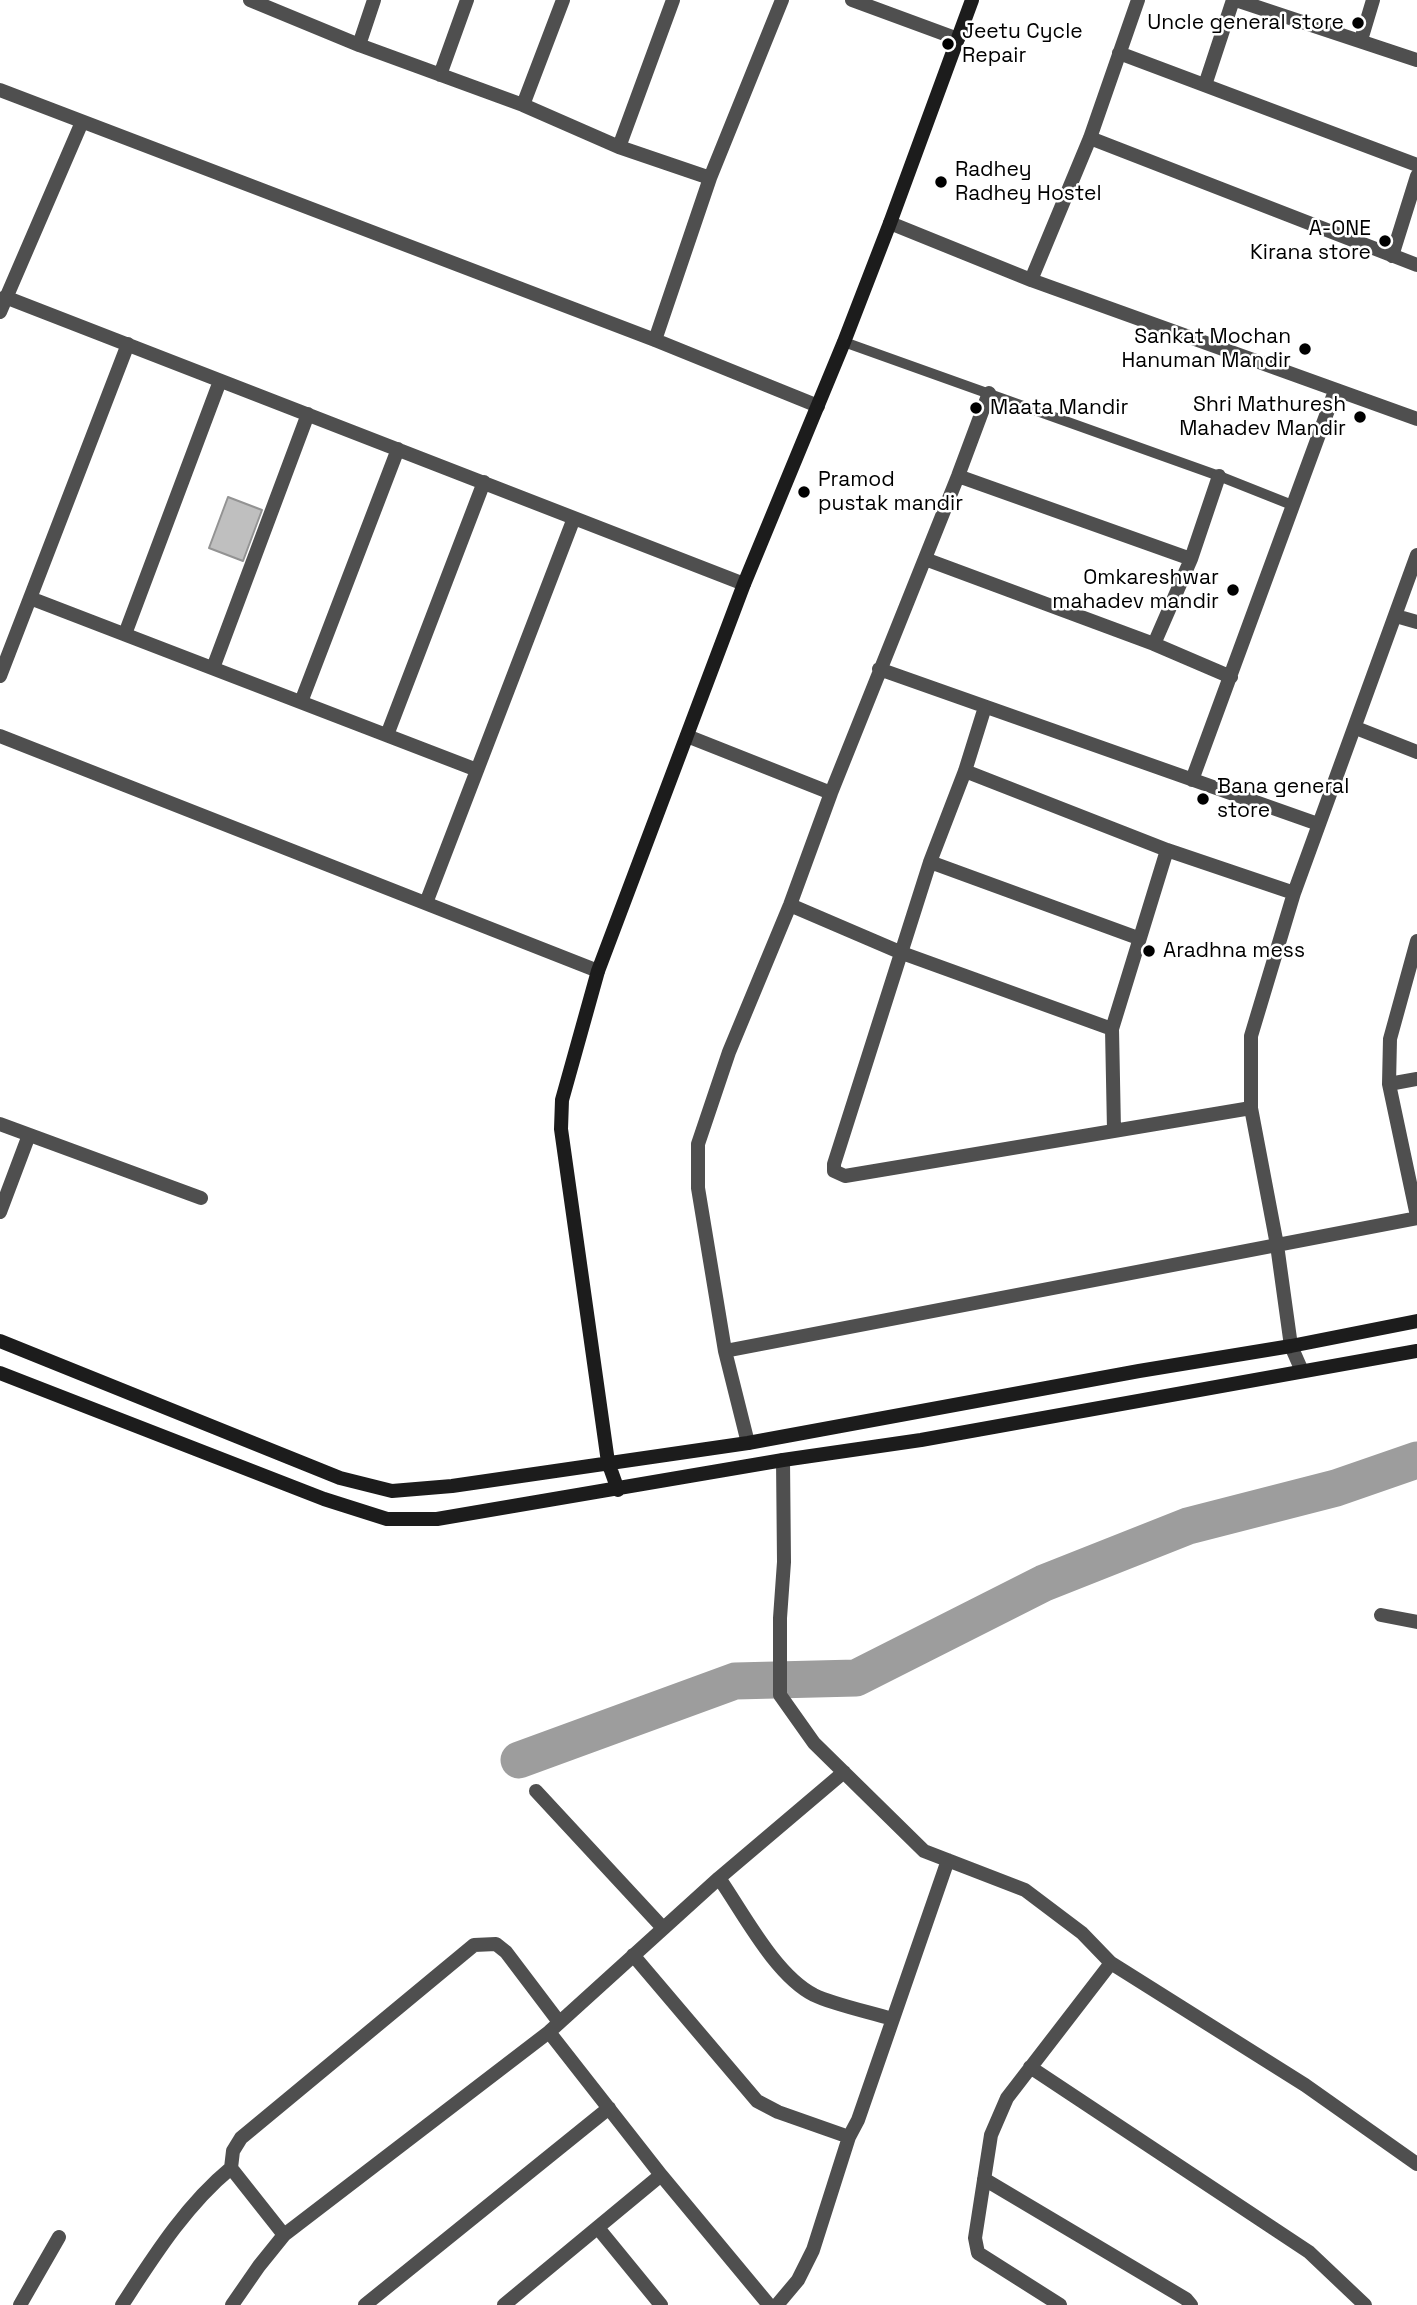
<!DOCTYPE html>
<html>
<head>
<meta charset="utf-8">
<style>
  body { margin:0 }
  canvas { display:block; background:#fff }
</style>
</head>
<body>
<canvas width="1417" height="2305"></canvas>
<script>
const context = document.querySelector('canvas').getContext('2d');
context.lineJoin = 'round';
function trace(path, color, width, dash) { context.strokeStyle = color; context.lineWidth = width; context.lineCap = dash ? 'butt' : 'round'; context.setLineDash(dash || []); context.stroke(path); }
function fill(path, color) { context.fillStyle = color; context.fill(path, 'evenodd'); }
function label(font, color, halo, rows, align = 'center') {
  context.font = font + ' "Space Grotesk",sans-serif'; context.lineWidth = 5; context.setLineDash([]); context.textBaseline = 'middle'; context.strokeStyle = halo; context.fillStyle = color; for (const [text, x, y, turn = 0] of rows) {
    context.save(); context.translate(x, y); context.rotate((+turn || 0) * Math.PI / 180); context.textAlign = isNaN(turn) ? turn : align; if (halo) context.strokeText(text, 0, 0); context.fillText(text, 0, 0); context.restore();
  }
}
const river = new Path2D(`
  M 519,1760 L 735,1681 L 856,1678 L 1044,1583 L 1188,1526 L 1336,1488 L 1417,1460`);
const building = new Path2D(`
  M 228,497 L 262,510 L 243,561 L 209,548 Z`);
const lane = new Path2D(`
  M 844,342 L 1219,476 L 1292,505`);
const street = new Path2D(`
  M 250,0 L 359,45 L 523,105 L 619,147 L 710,178
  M 852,0 L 958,39
  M 1236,0 L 1417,60
  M 1361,40 L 1373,0
  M 359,45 L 374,0
  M 1119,53 L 1417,165
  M 440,75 L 467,0
  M 1205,85 L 1233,0
  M 0,90 L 655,340 L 818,406
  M 523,105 L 563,0
  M 1090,138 L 1417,265
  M 619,147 L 673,0
  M 890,223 L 1031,280 L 1417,419
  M 1392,256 L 1417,176
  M 1031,280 L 1090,138 L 1138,0
  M 5,297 L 744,584
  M 0,312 L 82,122
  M 655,340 L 710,178 L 782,0
  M 958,476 L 1191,559
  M 925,559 L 1154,644 L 1231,677
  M 30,598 L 477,770
  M 1396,616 L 1417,622
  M 125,634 L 220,381
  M 1154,644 L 1191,559 L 1219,476
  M 213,668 L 308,414
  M 879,669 L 1318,824
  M 0,676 L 128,344
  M 301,702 L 398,449
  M 985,707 L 965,771 L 930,862 L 834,1164 L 834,1171 L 845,1176 L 1251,1108
  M 1356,728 L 1417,752
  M 387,735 L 484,482
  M 0,736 L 598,971
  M 687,736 L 831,793
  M 965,771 L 1167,850 L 1294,893
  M 1192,780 L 1335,391
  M 930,862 L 1138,938
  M 426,903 L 574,518
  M 790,905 L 902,953 L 1112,1029
  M 1417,941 L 1390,1039 L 1389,1084 L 1417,1216
  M 1389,1084 L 1417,1079
  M 0,1124 L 201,1198
  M 1114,1130 L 1112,1029 L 1167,850
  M 0,1212 L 29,1135
  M 725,1351 L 1417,1218
  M 1302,1371 L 1291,1346 L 1277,1245 L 1251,1108 L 1251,1036 L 1294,893 L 1417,555
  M 748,1443 L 725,1351 L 698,1188 L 698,1144 L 729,1052 L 790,905 L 831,793 L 958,476 L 989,393
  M 783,1460 L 784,1562 L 780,1618 L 780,1695 L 814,1743 L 924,1851 L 1025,1890 L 1082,1933 L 1111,1963 L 1305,2085 L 1417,2164
  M 1381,1615 L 1417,1622
  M 536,1791 L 663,1928
  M 719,1878 C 744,1914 775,1975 814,1995 C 835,2005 870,2012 892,2019
  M 633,1955 L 757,2101 L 778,2112 L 849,2137
  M 549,2032 L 661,2175 L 769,2305
  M 1030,2067 L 1309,2252 L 1365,2305
  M 984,2179 L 1186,2299 L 1191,2305
  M 598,2228 L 661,2305
  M 284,2235 L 231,2168 L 233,2151 L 241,2138 L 474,1945 L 496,1944 L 506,1952 L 559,2022
  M 20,2305 L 59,2237
  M 122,2305 C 154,2256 186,2205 231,2168
  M 232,2305 L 259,2266 L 284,2235 L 549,2032 L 719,1878 L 844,1772
  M 365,2305 L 609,2108
  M 504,2305 L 661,2175
  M 777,2305 L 798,2280 L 813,2250 L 849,2137 L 858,2120 L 948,1860
  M 1060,2305 L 978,2253 L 975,2238 L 991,2135 L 1007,2098 L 1111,1963`);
const secondary = new Path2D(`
  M 0,1341 L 340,1478 L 392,1491 L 452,1486 L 748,1443 L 1139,1371 L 1291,1346 L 1417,1321
  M 0,1373 L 324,1499 L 387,1519 L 437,1519 L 783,1460 L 921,1440 L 1417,1351
  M 618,1490 L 608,1462 L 561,1129 L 562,1100 L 598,971 L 744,584 L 844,342 L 890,223 L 972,0`);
const markers = [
  [1358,23,7,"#000"],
  [948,44,7,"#000"],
  [941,182,7,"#000"],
  [1385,241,7,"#000"],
  [1305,349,7,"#000"],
  [976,408,7,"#000"],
  [1360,417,7,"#000"],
  [804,492,7,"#000"],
  [1233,590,7,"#000"],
  [1203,799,7,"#000"],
  [1149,951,7,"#000"]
];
const poiNames = [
  ["Uncle general store",1344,23,"right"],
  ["Jeetu Cycle",962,32],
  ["Repair",962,56],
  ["Radhey",955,170],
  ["Radhey Hostel",955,194],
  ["A-ONE",1371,229,"right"],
  ["Kirana store",1371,253,"right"],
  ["Sankat Mochan",1291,337,"right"],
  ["Hanuman Mandir",1291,361,"right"],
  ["Shri Mathuresh",1346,405,"right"],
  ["Mahadev Mandir",1346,429,"right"],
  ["Maata Mandir",990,408],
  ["Pramod",818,480],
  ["pustak mandir",818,504],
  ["Omkareshwar",1219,578,"right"],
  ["mahadev mandir",1219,602,"right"],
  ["Bana general",1217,787],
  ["store",1217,811],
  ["Aradhna mess",1163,951]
];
trace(river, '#9d9d9d', 37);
fill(building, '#bfbfbf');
trace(building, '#939393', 2);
trace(lane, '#4f4f4f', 10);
trace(street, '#4f4f4f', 14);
trace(secondary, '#1c1c1c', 14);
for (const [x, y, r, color] of markers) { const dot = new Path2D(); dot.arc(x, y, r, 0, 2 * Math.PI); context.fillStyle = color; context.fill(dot); trace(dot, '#fff', 2.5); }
label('21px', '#000', '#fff', poiNames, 'left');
</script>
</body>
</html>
